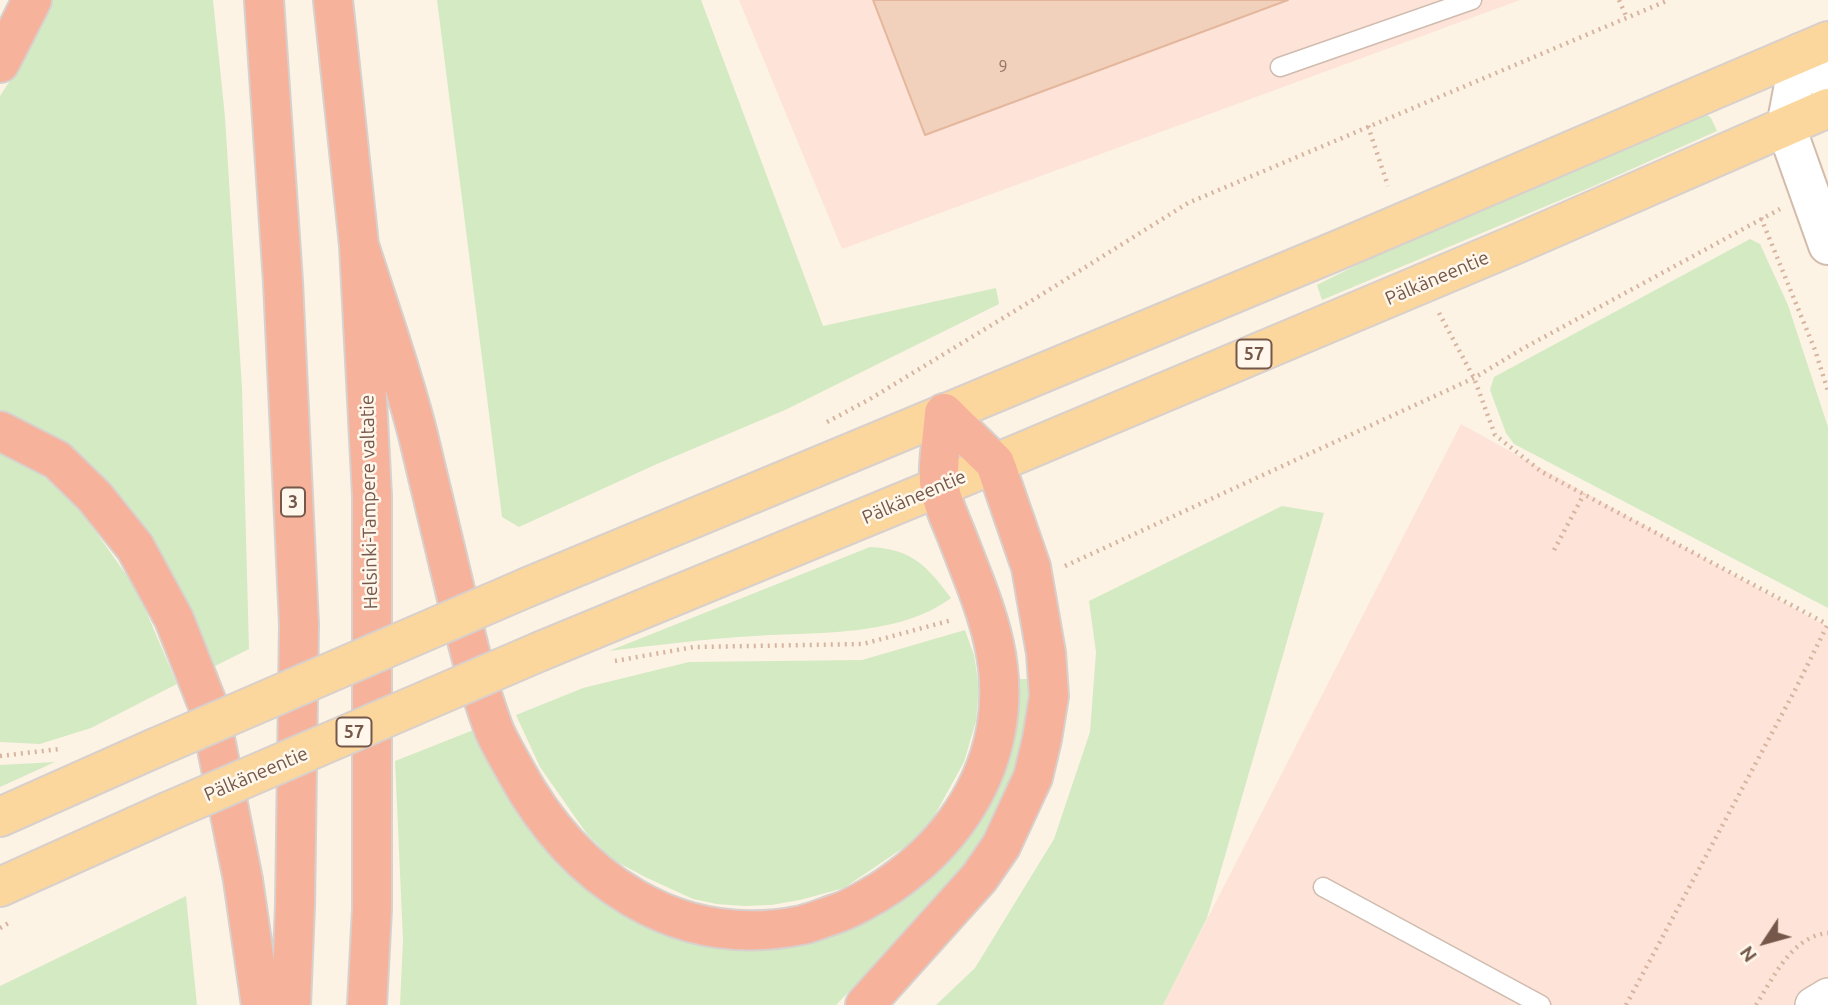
<!DOCTYPE html>
<html>
<head>
<meta charset="utf-8">
<style>
  body { margin:0 }
  #map { position:relative; width:1828px; height:1005px; overflow:hidden; background:#fcf3e5; font-family:Ubuntu,sans-serif }
  canvas { display:block }
  .north { position:absolute; left:1730px; top:907px; width:70px; height:70px; -webkit-text-stroke:5px #fff7eb; paint-order:stroke; rotate:234deg; font-size:19px; font-weight:700; line-height:28px; text-align:center; color:#75584a }
  .north::after { content:''; display:block; margin:auto; width:24px; height:32px; background:#75584a; clip-path:polygon(50% 0,100% 100%,50% 72%,0 100%) }
</style>
</head>
<body>
<div id="map">
<canvas width="1828" height="1005"></canvas>
<div class="north">N</div>
</div>
<script>
const context = document.querySelector('canvas').getContext('2d');
context.lineJoin = 'round';
function fill(path, color) { context.fillStyle = color; context.fill(path, 'evenodd'); }
function trace(path, color, width, dash) { context.strokeStyle = color; context.lineWidth = width; context.lineCap = dash ? 'butt' : 'round'; context.setLineDash(dash || []); context.stroke(path); }
function label(font, color, halo, rows, align = 'center') {
  context.font = font + ' Ubuntu,sans-serif'; context.lineWidth = 5; context.setLineDash([]); context.textBaseline = 'middle'; context.strokeStyle = halo; context.fillStyle = color; for (const [text, x, y, turn = 0] of rows) {
    context.save(); context.translate(x, y); context.rotate((+turn || 0) * Math.PI / 180); context.textAlign = isNaN(turn) ? turn : align; if (halo) context.strokeText(text, 0, 0); context.fillText(text, 0, 0); context.restore();
  }
}
const commercial = new Path2D(`
  M 739,0 L 1520,0 L 842,249 Z
  M 1461,424 L 1828,627 L 1828,1005 L 1163,1005 Z`);
const green = new Path2D(`
  M 51,0 L 213,0 L 225,117 L 242,388 L 249,649 L 209,669 L 176,581 L 152,539 L 128,505 L 94,469 L 0,415 L 0,96 L 11,79 Z
  M 437,0 L 701,0 L 823,326 L 996,288 L 999,304 L 785,410 L 657,464 L 519,527 L 502,517 Z
  M 1706,114 L 1711,118 L 1717,131 L 1587,189 L 1322,300 L 1317,285 L 1442,222 Z
  M 1750,239 L 1760,244 L 1788,305 L 1828,427 L 1828,608 L 1514,444 L 1506,433 L 1490,390 L 1494,377 Z
  M 0,453 L 41,474 L 81,511 L 137,590 L 177,684 L 91,728 L 40,744 L 0,742 Z
  M 1282,506 L 1324,513 L 1207,918 L 1163,1005 L 936,1005 L 975,968 L 1054,839 L 1090,732 L 1096,652 L 1089,601 Z
  M 870,547 C 912,549 927,566 951,598 C 899,637 816,632 754,636 C 705,639 657,645 609,651 Z
  M 965,630 L 974,655 L 979,687 L 976,721 L 964,762 L 931,822 L 909,844 L 844,888 L 800,900 L 771,905 L 744,906 L 717,904 L 693,899 L 645,877 L 612,859 L 587,834 L 540,767 L 516,715 L 583,688 L 689,662 L 862,660 Z
  M 1014,679 L 1030,679 L 1028,711 L 1015,773 L 988,835 L 954,882 L 836,1005 L 400,1005 L 403,940 L 395,761 L 476,729 L 491,768 L 521,816 L 559,863 L 616,911 L 667,933 L 904,895 Z
  M 55,762 L 0,787 L 0,765 Z
  M 186,896 L 197,1005 L 0,1005 L 0,986 Z`);
const building = new Path2D(`
  M 873,0 L 1288,0 L 925,135 Z`);
const path = new Path2D(`
  M 1619,0 L 1627,18
  M 1368,126 L 1388,186
  M 1761,218 L 1815,350 L 1828,391
  M 1439,313 L 1474,378 L 1495,435 L 1542,472 L 1827,624
  M 827,422 L 870,399 L 1036,298 L 1188,203 L 1669,0
  M 1554,550 L 1584,494
  M 1065,566 L 1474,378 L 1522,349 L 1780,209
  M 615,661 L 694,647 L 863,644 L 952,620
  M 0,756 L 60,749
  M 0,928 L 12,921
  M 1626,1005 L 1794,692 L 1828,624
  M 1756,1005 C 1773,978 1792,936 1828,933`);
const lane = new Path2D(`
  M 1280,67 L 1472,0
  M 1323,887 L 1541,1005`);
const street = new Path2D(`
  M 1813,1005 L 1828,996`);
const secondary = new Path2D(`
  M 1800,53 L 1786,127 L 1828,245
  M 1800,53 L 1828,82`);
const primary = new Path2D(`
  M 528,587 L 1336,251 L 1828,41
  M 541,651 L 939,487 L 1514,245 L 1828,108
  M 0,817 L 155,748
  M 0,887 L 167,812`);
const highway = new Path2D(`
  M 264,0 L 283,282 L 299,624 L 295,906 L 291,1005
  M 333,0 L 359,245 L 372,496 L 372,909 L 367,1005
  M 0,63 L 32,0
  M 359,245 C 379,308 402,371 418,435 C 430,487 443,538 455,590 C 466,637 477,684 494,730 C 500,744 508,757 515,770 C 573,878 676,951 802,925 C 814,922 826,917 838,913 C 853,908 865,900 879,892 C 938,855 983,800 996,730 C 1009,659 983,604 958,539 C 952,523 943,506 940,489 C 936,471 943,433 944,413
  M 0,431 L 57,460 L 94,496 L 135,547 L 174,619 L 209,708 L 243,880 L 261,1005
  M 865,1005 L 979,878 L 1001,846 L 1033,777 L 1042,739 L 1049,696 L 1046,653 L 1031,567 L 995,463 L 944,413`);
const primaryBridge = new Path2D(`
  M 155,748 L 528,587
  M 167,812 L 541,651`);
const numberNames = [
  ["9",1003,67]
];
const shields = [
  [1254,354,35],
  [293,502,24],
  [354,732,35]
];
const shieldNames = [
  ["57",1254,354],
  ["3",293,502],
  ["57",354,732]
];
const streetNames = [
  ["Pälkäneentie",1437,278,-23],
  ["Pälkäneentie",914,497,-23],
  ["Helsinki-Tampere valtatie",369,502,-91],
  ["Pälkäneentie",256,774,-23]
];
fill(commercial, '#fde3d8');
fill(green, '#d4eac3');
fill(building, '#f2d1bc');
trace(building, '#e4b79d', 2);
trace(lane, '#d0bcae', 21);
trace(street, '#d0bcae', 38);
trace(secondary, '#d3bcab', 42);
trace(primary, '#d8d0cc', 42);
trace(highway, '#d8d0cc', 42);
trace(path, '#d7b49f', 4.5, [2, 5]);
trace(lane, '#fff', 18);
trace(street, '#fff', 35);
trace(secondary, '#fff', 38);
trace(primary, '#fbd69d', 38);
trace(highway, '#f7b29b', 38);
trace(primaryBridge, '#d8d0cc', 42, []);
trace(primaryBridge, '#fbd69d', 38);
label('16px', '#947666', null, numberNames);
for (const [x, y, w] of shields) { const box = new Path2D(); box.roundRect(x - w / 2, y - 14.5, w, 29, 5); context.fillStyle = '#fff7eb'; context.fill(box); trace(box, '#75584a', 2); }
label('bold 18px', '#75584a', null, shieldNames);
label('19px', '#75584a', '#fff7eb', streetNames);
</script>
</body>
</html>
